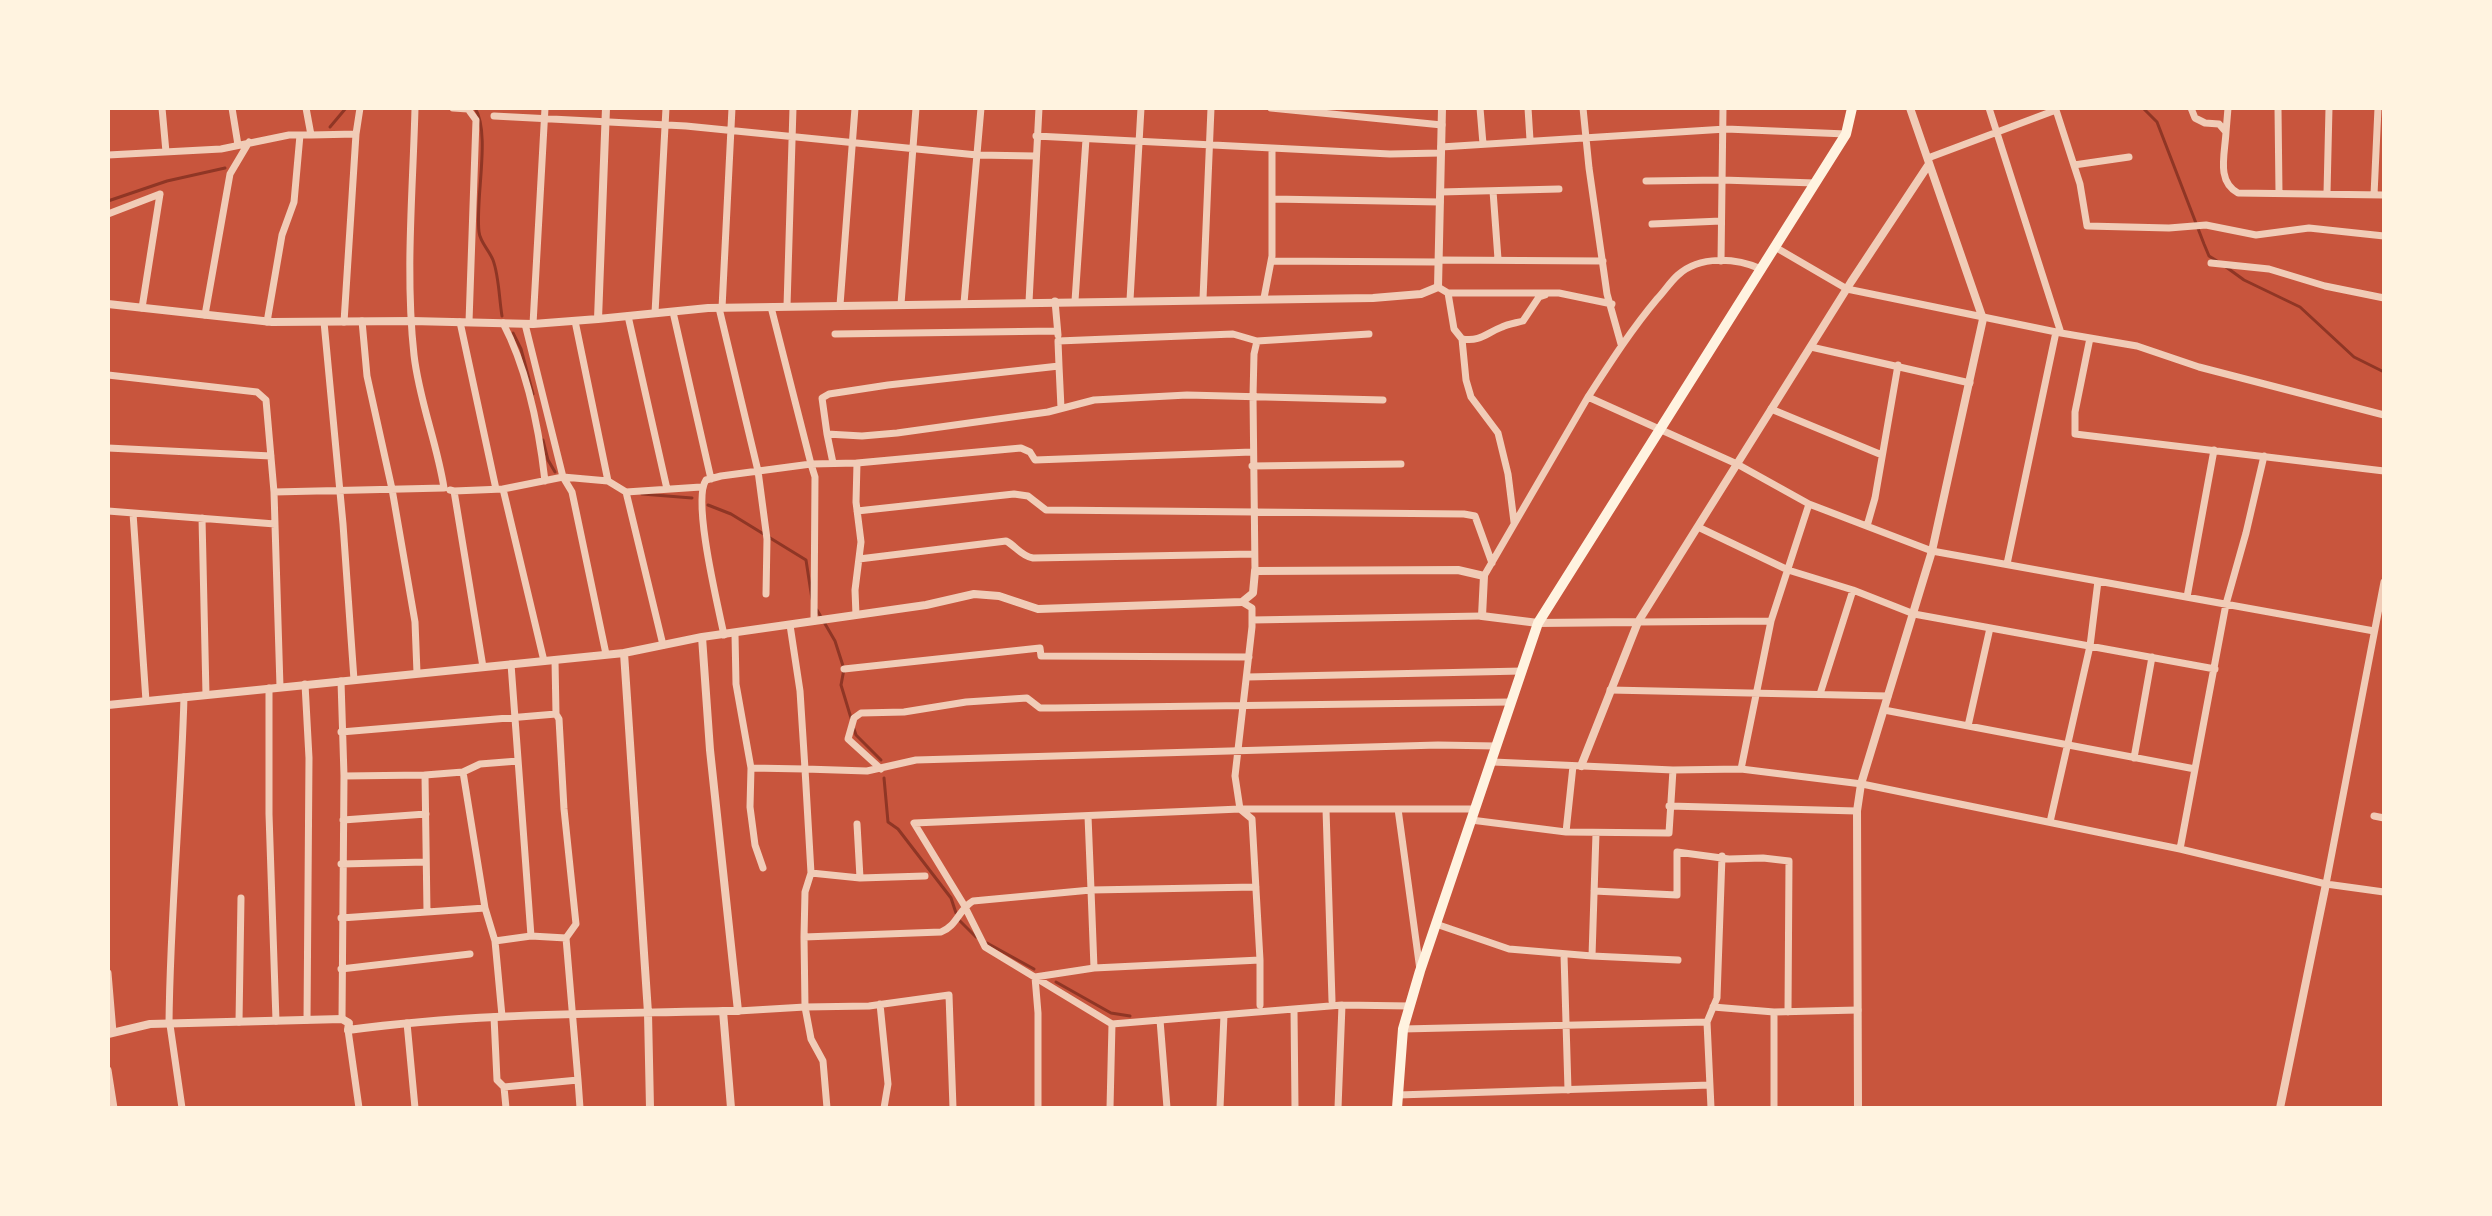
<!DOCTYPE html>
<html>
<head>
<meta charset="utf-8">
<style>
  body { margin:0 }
  #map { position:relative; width:2492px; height:1216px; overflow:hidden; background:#c8553d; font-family:"Noto Sans",sans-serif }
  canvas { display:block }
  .frame { position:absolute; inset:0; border:110px solid #fff3e0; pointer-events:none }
</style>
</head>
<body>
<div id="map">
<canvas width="2492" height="1216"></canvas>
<div class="frame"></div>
</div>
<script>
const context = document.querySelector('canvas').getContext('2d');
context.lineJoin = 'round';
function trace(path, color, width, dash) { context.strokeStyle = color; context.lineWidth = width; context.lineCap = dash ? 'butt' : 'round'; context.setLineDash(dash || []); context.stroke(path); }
const stream = new Path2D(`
  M 475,108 C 491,133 475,199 479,232 C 480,242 489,250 493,260 C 499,276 499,298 502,316
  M 2143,108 L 2157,122 L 2204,244 L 2209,256 L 2217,261
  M 330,127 L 346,108
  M 108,201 L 167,181 L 225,168
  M 2226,267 L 2244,280 L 2300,307 L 2354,357 L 2384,372
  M 513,333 L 521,349 L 533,394
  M 543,440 L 548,460 L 555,472
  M 642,494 L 692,498
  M 708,505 L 731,514 L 806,560 L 812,599
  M 817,610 L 835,641 L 844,669 L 841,685 L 851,718
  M 854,729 L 856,735 L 881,760
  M 884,778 L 888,822 L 898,829 L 951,898 L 956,913
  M 959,920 L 976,937
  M 987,943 L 1034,969
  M 1056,982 L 1111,1013 L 1130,1016`);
const minor = new Path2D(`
  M 162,108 L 166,152
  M 232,108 L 238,145
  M 453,108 L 468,109 L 476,120 L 469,322
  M 1271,108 L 1442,125
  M 1480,108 L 1483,144
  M 1528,108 L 1530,140
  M 1583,108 L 1589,168 L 1607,294 L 1621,344
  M 2191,108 L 2195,118 L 2205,123 L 2219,124 L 2226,132 L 2228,108
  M 2278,108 L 2279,193
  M 494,116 L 686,126 L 977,155 L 1035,156
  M 2226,132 C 2225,154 2216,181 2238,193 L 2384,195
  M 356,134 L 360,108
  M 311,135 L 356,134 L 344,322
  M 1036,136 L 1390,154 L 1441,153
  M 1441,147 L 1726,129 L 1846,134
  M 108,155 L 221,149 L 289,135 L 311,135 L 306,108
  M 1928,158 L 2056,110 L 2080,184 L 2087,226 L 2169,228 L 2206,225 L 2256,235 L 2309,228 L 2384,236
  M 2074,165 L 2129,157
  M 1646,181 L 1722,180 L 1815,183
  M 1493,191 L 1498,259
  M 1440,192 L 1559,189
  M 2327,193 L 2329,108
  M 2374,195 L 2378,108
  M 1272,199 L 1272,148
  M 108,214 L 160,194
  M 1652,224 L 1721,221
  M 1775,247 L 1847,289 L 2061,333 L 1989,108
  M 1439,260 L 1603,261
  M 1271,261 L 1438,262
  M 1721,261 L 1723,108
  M 2211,263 L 2269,269 L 2325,286 L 2384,298
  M 1438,287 L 1448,293 L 1454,329 L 1462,339 L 1466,380 L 1471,397 L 1498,433 L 1508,474 L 1514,522
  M 1448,293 L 1559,293 L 1612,304
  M 1264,298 L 1272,256 L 1272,199 L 1440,202
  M 1203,299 L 1211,108
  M 1130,300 L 1141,108
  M 1055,301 L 1058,335
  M 1075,301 L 1086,139
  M 1029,302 L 1039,108
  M 964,303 L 981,108
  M 901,304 L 916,108
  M 840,305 L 855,108
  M 787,306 L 793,108
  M 142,308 L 160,194
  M 719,308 L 758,471 L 767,539 L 766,594
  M 722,308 L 732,108
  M 673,312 L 711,479
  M 655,313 L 666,108
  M 205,315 L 230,174 L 249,142
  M 628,316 L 667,489
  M 362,321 L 367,376 L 392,489 L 415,622 L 417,673
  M 575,321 L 608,481
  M 267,322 L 282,235 L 294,202 L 300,135
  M 324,322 L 343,524 L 354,680
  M 460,322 L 496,489
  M 503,323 C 528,371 539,428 545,481
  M 525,324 L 563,477 L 608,481 L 626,492 L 701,487
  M 533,324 L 545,108
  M 2061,333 L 2137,346 L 2199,367 L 2384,415
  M 835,334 L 1057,331
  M 2090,338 L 2075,412 L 2075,434 L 2384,471
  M 1462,339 C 1481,342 1486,333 1502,327 C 1508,324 1516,323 1523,321 L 1539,297 L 1545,295
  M 1811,347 L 1970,383
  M 1059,366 L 1061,408
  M 108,375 L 257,392 L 266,400 L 274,492 L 444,488 C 437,443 419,400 414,355 C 405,273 413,190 415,108
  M 1588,397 C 1610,363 1631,330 1657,299 C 1664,292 1670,282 1678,275 C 1700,255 1736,258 1761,269
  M 1771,409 L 1882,455
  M 827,434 L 822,398 L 829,394 L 888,385 L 1059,366 L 1058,341 L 1233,334 L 1257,341
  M 108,448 L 271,456
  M 833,463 L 827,434 L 862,436 L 897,433 L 1048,412 L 1094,400 L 1187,395 L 1383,400
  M 857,463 L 1021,448 L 1030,452 L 1035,460 L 1252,452
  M 1252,466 L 1401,464
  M 503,489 L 563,477 L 572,492 L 606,654
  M 450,490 L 454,491 L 483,667
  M 454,491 L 503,489 L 544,661
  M 274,492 L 280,687
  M 626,492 L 663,645
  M 108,511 L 275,524
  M 857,511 L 1014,494 L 1028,496 L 1046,510 L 1464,514 L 1475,516 L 1492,563
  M 133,513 L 146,701
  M 202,518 L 206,695
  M 1867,526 L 1875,498 L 1898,365
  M 1698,527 L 1788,570 L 1853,590 L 1914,614 L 2215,669
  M 859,559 L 1006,541 C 1016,546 1021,556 1033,558 L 1254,554
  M 2007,564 L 2056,332
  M 1255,571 L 1253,396 L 1254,354 L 1257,341 L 1369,334
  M 1484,576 L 1588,397 L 1737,464 L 1809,504
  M 2187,597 L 2214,450
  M 1252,620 L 1482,616
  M 814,621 L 815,477 L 811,464 L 857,463 L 856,502 L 861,542 L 855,590 L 856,615
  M 1638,622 L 1771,621 L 1809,504 L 1932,551 L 2374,631
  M 735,634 L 736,684 L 751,768 L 805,769 L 800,691 L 790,625
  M 724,635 C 718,606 692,500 706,480 L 721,476 L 811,464 L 771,307
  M 555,660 L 556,714
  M 511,664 L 531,936
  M 844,669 L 1040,648 L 1041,656 L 1249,657
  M 1247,677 L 1522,671
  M 341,681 L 344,776 L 342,1019
  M 305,684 L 309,758 L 307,1020
  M 269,688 L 269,814 L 276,1021
  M 1610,690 L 1888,696
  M 1820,694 L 1853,590
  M 1884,710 L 2195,769 L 2226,604 L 2246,533 L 2264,456
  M 1968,726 L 1990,628
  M 341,732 L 556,714 L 559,719 L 564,809 L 576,924 L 566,938 L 531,936 L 495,941 L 485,908 L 463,772 L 480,764 L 518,761
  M 2134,758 L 2152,657
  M 1493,762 L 1673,770 L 1741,769 L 1862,784 L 2180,849 L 2326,884 L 2384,892
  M 751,768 L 750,807 L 755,845 L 763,868
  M 881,769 L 848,739 L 854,718 L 861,713 L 904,712 L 966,702 L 1027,698 L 1040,708 L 1055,708 L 1511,702
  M 1741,769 L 1771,621
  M 425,775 L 463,772
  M 1669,806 L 1857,811
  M 1326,809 L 1332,1001
  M 1398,809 L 1420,970
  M 1088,816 L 1091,890 L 1256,887
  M 2374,816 L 2384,818
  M 343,820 L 426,814
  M 1471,820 L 1566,832 L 1669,833 L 1673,770
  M 2050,822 L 2090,646 L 2098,581
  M 857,824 L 860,878
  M 1566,832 L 1573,766
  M 2180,849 L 2195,769
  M 341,864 L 426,862
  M 811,873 L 805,769 L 867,771 L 916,760 L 1438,745 L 1496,746
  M 2326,884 L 2384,582
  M 1594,891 L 1677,895 L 1677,852 L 1729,859 L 1763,858 L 1789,861 L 1788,1012
  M 427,912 L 485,908
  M 341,918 L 427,912 L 425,775 L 344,776
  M 1436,924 L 1509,949 L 1592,956 L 1596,833
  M 804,937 L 805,892 L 811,873 L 860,878 L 925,876
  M 566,938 L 578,1080
  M 495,941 L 502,1016
  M 1564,955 L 1568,1090
  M 1592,956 L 1678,960
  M 1260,960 L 1260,1005
  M 341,969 L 470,954
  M 108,973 L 113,1032
  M 880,1004 L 888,1084 L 884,1108
  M 1713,1007 L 1774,1012 L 1774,1108
  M 1294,1009 L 1295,1108
  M 738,1011 L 805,1007 L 804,937 L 941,932 C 956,927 959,909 973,901 L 1091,890 L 1094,968 L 1260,960 L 1252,819 L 1240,809 L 1235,776 L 1252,627 L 1252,608 L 1242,602
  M 1774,1012 L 1858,1010
  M 494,1017 L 497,1080 L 504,1087
  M 1160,1020 L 1167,1108
  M 239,1022 L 241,898
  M 407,1023 L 415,1108
  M 169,1024 C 170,914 181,806 184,697
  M 1112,1024 L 985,947 L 964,905 L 914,823 L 1240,809 L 1475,809
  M 170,1025 L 182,1108
  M 1403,1029 L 1707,1022
  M 348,1030 L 359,1108
  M 108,1070 L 114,1108
  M 1398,1095 L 1710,1085
  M 506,1108 L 504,1087 L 578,1080 L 580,1108
  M 827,1108 L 823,1061 L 811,1039 L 805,1007 L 869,1006 L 949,995 L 953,1108
  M 1038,1108 L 1038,1013 L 1035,977 L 1094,968
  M 1110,1108 L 1112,1024 L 1342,1005 L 1410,1006
  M 1220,1108 L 1224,1015
  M 1338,1108 L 1342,1005
  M 1711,1108 L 1707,1022 L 1717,998 L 1722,856`);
const tertiary = new Path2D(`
  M 108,304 L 272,322 L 412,321 L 533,324 L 598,319 L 606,108
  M 598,319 L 708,308 L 1373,298 L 1421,294 L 1438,287 L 1442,108
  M 702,637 L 926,605 L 974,594 L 999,596 L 1038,609 L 1242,602 L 1253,593 L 1255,571 L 1458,570 L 1484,576 L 1482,616 L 1538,623 L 1638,622 L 1851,282 L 1929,164
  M 624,653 L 702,637 L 710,750 L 738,1011 L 723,1011 L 731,1108
  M 108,705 L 624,653 L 648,1013 L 650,1108
  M 1581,766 L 1638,622
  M 108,1034 L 150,1024 L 342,1019 L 349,1023 L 348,1030 C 472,1013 598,1014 723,1011
  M 1858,1108 L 1857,811 L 1861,784 L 1932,551 L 1983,319 L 1910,108
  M 2280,1108 L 2326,884`);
const secondary = new Path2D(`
  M 1397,1108 L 1403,1029 L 1420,971 L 1538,623 L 1846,134 L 1852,108`);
trace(stream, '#8f3625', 3);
trace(minor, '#f1ccb7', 7);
trace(tertiary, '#f1ccb7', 8);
trace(secondary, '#fff3e0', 10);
</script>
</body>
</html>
